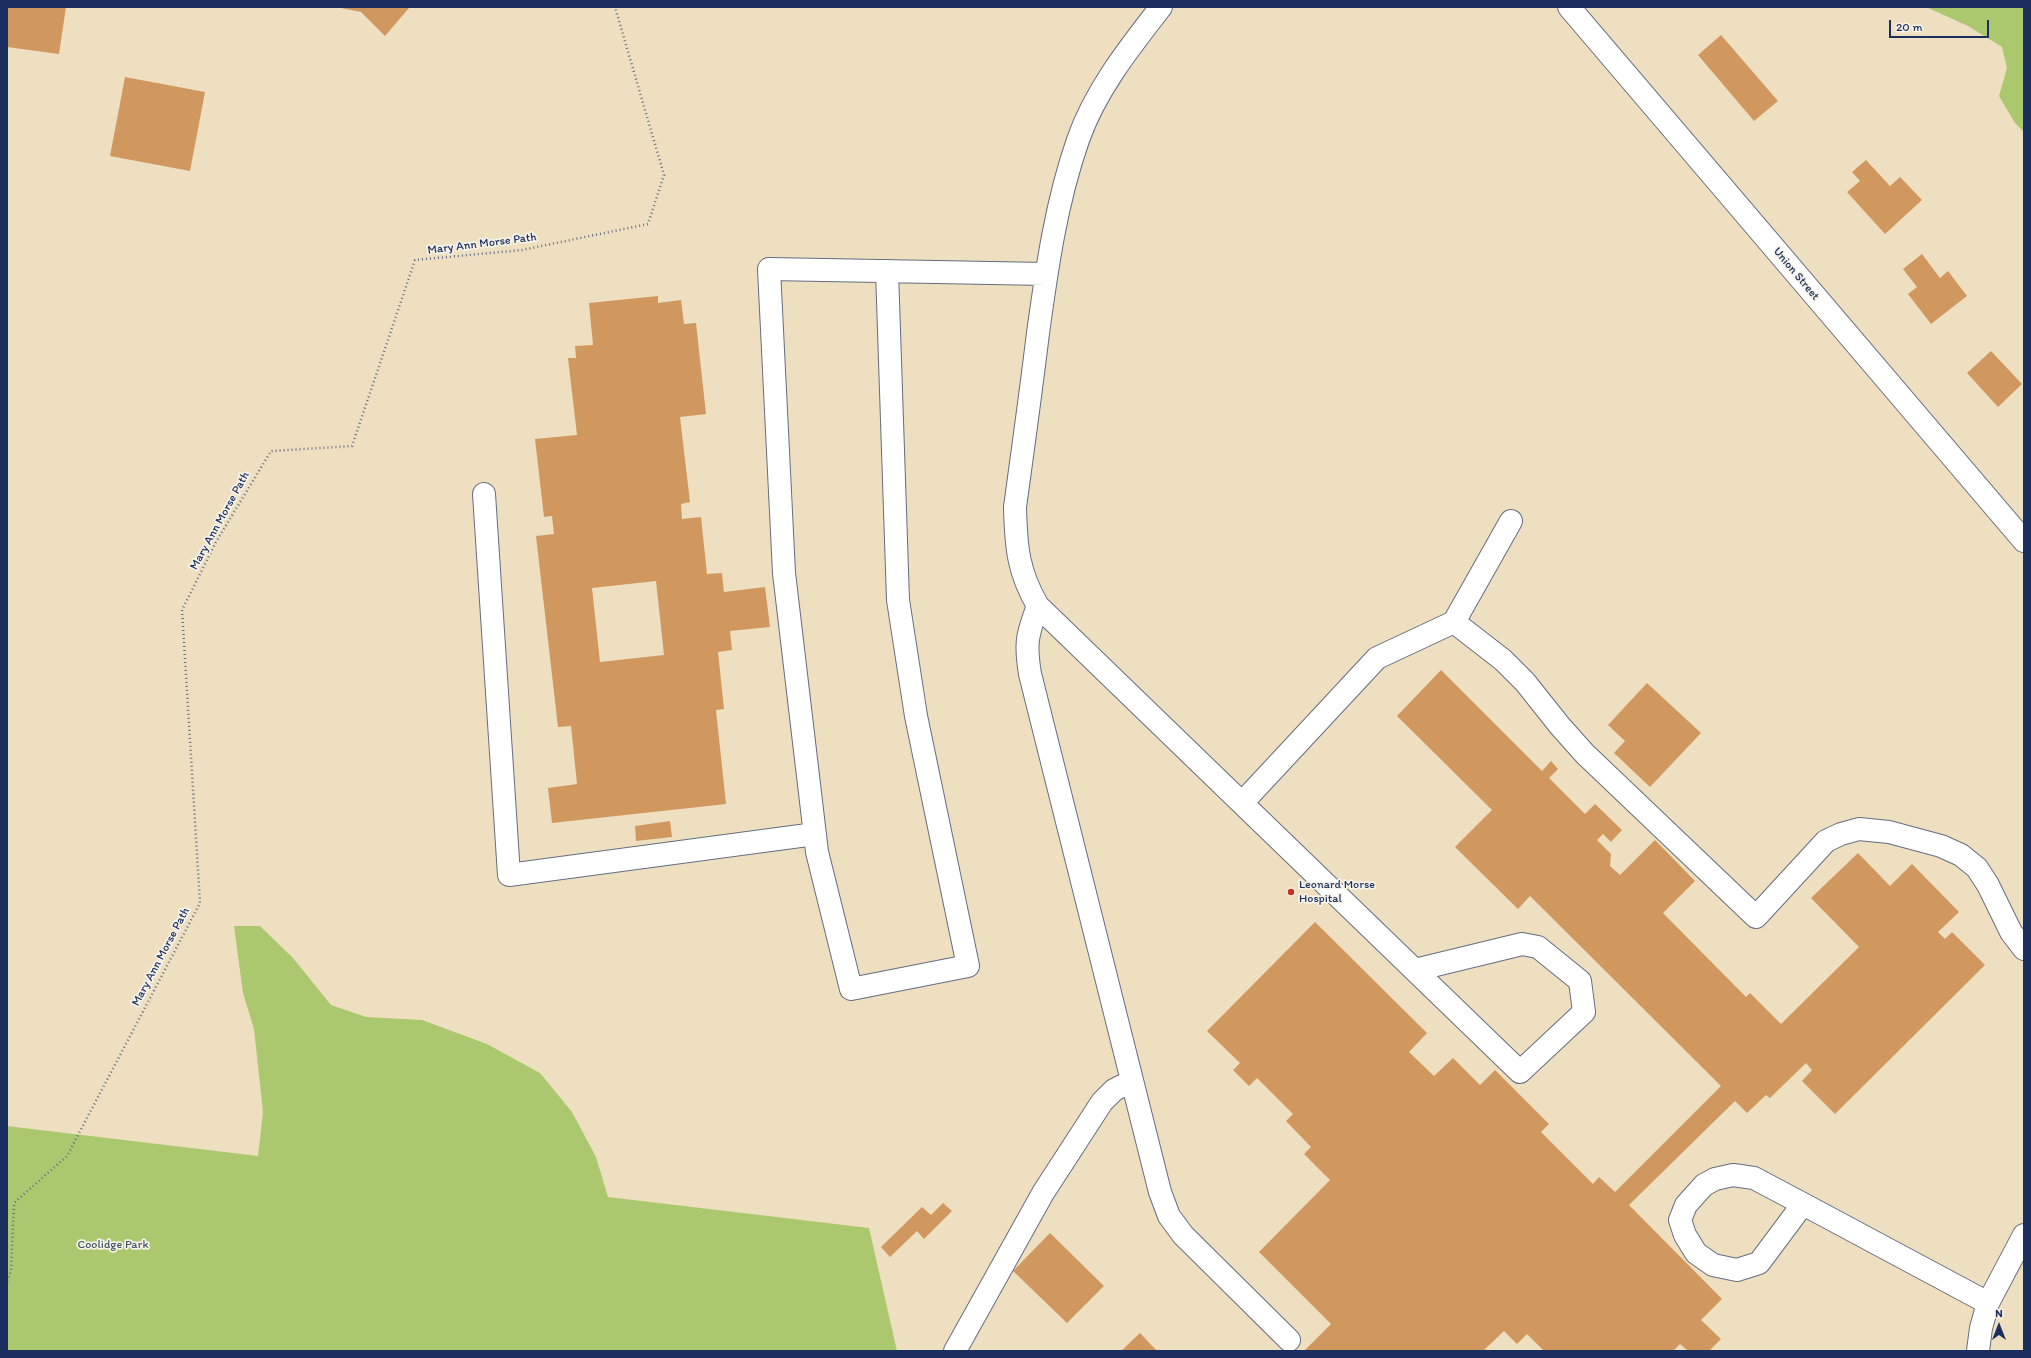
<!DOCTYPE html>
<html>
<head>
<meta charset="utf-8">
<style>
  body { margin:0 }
  #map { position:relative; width:2031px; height:1358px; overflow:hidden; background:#eedfc0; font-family:Itim,sans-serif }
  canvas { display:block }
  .frame { position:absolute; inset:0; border:8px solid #1b2f5e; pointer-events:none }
  .north { position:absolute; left:1979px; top:1306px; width:40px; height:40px; -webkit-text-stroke:3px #f7f3e8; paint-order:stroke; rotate:0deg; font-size:11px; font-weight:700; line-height:16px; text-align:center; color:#1b2f5e }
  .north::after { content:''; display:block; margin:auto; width:14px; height:18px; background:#1b2f5e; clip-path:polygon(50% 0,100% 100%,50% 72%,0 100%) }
  .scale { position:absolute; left:1889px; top:20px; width:100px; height:18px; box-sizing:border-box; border:2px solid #1b2f5e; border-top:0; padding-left:5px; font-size:12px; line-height:14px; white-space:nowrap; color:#1b2f5e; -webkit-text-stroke:3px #f7f3e8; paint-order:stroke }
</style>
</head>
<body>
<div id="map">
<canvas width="2031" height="1358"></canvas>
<div class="frame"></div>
<div class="north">N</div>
<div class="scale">20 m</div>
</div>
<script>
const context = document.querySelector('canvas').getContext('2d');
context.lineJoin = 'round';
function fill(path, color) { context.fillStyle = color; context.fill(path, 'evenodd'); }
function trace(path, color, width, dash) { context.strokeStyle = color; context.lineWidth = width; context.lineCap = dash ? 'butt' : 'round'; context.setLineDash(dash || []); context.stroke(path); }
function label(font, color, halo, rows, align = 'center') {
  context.font = font + ' Itim,sans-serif'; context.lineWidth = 3.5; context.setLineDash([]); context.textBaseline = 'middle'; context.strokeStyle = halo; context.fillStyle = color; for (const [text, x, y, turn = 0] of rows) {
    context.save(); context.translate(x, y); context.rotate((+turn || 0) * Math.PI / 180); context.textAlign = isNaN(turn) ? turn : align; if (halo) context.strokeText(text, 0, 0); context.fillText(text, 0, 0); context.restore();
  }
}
const green = new Path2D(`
  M 1926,7 L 2024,7 L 2024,132 L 2015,123 L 1999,96 L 2007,68 L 2002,47 L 1968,26 Z
  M 234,926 L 260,926 L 293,958 L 331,1005 L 366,1017 L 422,1020 L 487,1044 L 540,1073 L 572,1112 L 596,1157 L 608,1197 L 869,1228 L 897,1351 L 7,1351 L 7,1126 L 258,1156 L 263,1112 L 254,1029 L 243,993 Z`);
const building = new Path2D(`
  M 7,7 L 66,7 L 59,54 L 7,47 Z
  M 336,7 L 408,7 L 409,8 L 385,36 L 361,12 Z
  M 1721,35 L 1778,101 L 1754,121 L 1698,55 Z
  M 125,77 L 205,92 L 190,171 L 110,156 Z
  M 1866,160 L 1890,186 L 1900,177 L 1922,200 L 1885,234 L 1847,192 L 1860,181 L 1852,172 Z
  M 1922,254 L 1940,278 L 1948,271 L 1967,296 L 1931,324 L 1908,294 L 1917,287 L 1903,269 Z
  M 658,296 L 658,303 L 681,300 L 684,324 L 696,323 L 706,414 L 680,417 L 690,502 L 681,504 L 682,519 L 701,517 L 707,574 L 722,573 L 724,592 L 765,587 L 770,627 L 730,631 L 732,650 L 718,652 L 724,709 L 716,710 L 726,804 L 552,823 L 548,788 L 577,784 L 571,726 L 558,727 L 536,536 L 554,534 L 552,516 L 544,517 L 535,439 L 577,435 L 568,358 L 576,358 L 575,346 L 593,345 L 589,303 ZM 656,581 L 664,655 L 600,662 L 592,588 Z
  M 1991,351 L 2022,384 L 1998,407 L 1967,373 Z
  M 1441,670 L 1542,771 L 1551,761 L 1558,769 L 1549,778 L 1585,814 L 1595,804 L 1622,830 L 1611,842 L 1603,834 L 1597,840 L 1611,854 L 1610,866 L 1620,875 L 1655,840 L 1695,881 L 1663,913 L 1746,997 L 1750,993 L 1781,1024 L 1859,947 L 1811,898 L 1858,853 L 1890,886 L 1912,864 L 1959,912 L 1938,932 L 1945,939 L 1952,932 L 1985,965 L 1835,1114 L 1802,1081 L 1812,1070 L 1806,1063 L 1770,1098 L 1766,1095 L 1747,1113 L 1735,1101 L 1629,1205 L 1722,1299 L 1701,1320 L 1721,1339 L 1709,1351 L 1688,1351 L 1680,1344 L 1673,1351 L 1544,1351 L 1527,1334 L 1517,1344 L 1504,1331 L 1483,1351 L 1304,1351 L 1331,1324 L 1259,1252 L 1330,1180 L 1304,1154 L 1311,1147 L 1286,1121 L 1293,1114 L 1257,1078 L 1249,1086 L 1233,1070 L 1240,1063 L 1207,1031 L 1315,922 L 1427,1033 L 1409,1052 L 1434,1076 L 1453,1058 L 1480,1085 L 1495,1070 L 1549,1124 L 1541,1132 L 1593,1184 L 1599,1177 L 1615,1192 L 1721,1086 L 1530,896 L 1518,909 L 1455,847 L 1492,810 L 1397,716 Z
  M 1647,683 L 1701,733 L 1650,787 L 1614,753 L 1625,741 L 1608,725 Z
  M 670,821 L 672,837 L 636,841 L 635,826 Z
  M 943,1203 L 952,1211 L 924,1239 L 917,1231 L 890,1257 L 881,1247 L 922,1207 L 931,1215 Z
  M 1050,1233 L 1104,1286 L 1067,1323 L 1013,1271 Z
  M 1140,1333 L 1157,1351 L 1121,1351 Z`);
const path = new Path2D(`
  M 7,1281 L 11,1271 L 14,1203 L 67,1156 L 200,903 L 182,610 L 216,542 L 271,451 L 352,446 L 415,260 L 522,250 L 648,224 L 664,175 L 615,7`);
const minor = new Path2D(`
  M 1161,7 C 1129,48 1095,91 1078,140 C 1056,203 1047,268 1038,333 C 1031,391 1023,449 1015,507 C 1016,547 1018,572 1038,606 L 1520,1072 L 1584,1012 L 1580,981 L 1538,947 L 1522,944 L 1415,970
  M 1569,7 L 2024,541
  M 887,271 L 898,600 L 916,716 L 968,966 L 851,989 L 817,852 L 784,573 L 769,269 L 1046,274
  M 484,494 L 509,875 L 815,834
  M 1038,606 C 1027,635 1025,643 1030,674 L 1160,1192 L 1169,1216 L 1183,1235 L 1289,1340
  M 1454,622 L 1511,521
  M 1242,803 L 1377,658 L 1454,622 L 1503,660 L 1525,682 L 1560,726 L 1585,754 L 1756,917 L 1826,841 L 1841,834 L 1859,829 L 1889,832 L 1941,846 L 1961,855 L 1977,868 L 1988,885 L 2011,932 L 2024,949
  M 1803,1204 L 1759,1263 L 1737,1270 L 1713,1265 L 1696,1253 L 1685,1235 L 1680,1220 L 1686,1205 L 1704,1185 L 1715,1179 L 1733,1175 L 1754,1178 L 1803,1204 L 1988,1303
  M 955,1351 L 1043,1193 L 1102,1102 L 1114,1090 L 1132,1081
  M 1978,1351 L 1981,1328 L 1988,1303 L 2024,1235`);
const markers = [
  [1291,892,4,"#c8321e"]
];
const streetNames = [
  ["Mary Ann Morse Path",482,244,-7],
  ["Union Street",1796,274,50],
  ["Mary Ann Morse Path",220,521,-61],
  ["Mary Ann Morse Path",161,957,-62]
];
const poiNames = [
  ["Leonard Morse",1299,885],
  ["Hospital",1299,899]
];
const parkNames = [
  ["Coolidge Park",113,1245]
];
fill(green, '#acc86e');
fill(building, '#d0985f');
trace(minor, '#656d80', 24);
trace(path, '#656d80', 2.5, [1, 3]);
trace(minor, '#fff', 22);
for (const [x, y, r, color] of markers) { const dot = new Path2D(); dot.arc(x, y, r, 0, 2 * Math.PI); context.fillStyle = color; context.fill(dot); trace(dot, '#f7f3e8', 1.5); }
label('12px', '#1b2f5e', '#f7f3e8', streetNames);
label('12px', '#1b2f5e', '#f7f3e8', poiNames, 'left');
label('12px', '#3f5562', '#f7f3e8', parkNames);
</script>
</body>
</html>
